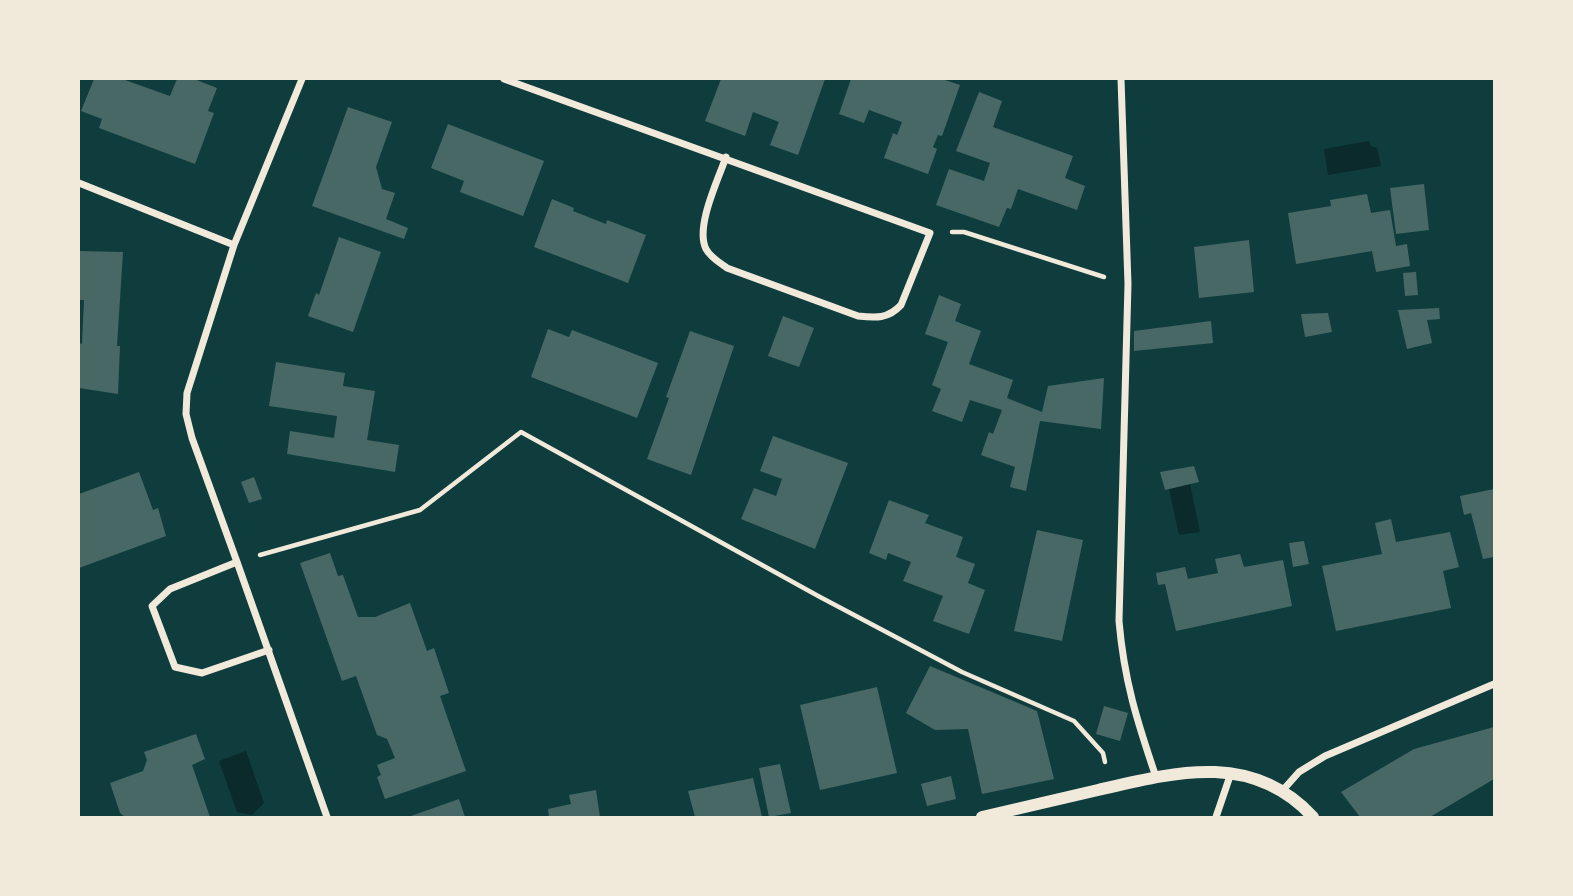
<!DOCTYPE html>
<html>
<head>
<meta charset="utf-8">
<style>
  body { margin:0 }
  #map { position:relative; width:1573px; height:896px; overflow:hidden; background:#0f3d3e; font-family:"Source Serif 4",serif }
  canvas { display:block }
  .frame { position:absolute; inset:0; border:80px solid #f1e9da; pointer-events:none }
</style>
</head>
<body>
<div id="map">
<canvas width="1573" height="896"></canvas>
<div class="frame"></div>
</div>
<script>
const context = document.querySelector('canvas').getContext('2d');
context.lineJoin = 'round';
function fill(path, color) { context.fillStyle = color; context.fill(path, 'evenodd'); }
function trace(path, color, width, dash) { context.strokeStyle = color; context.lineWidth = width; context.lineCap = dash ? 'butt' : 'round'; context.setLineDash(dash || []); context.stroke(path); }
const water = new Path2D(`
  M 1369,141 L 1371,146 L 1377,148 L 1381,166 L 1328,175 L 1324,149 Z
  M 1190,484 L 1200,532 L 1179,535 L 1169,489 Z
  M 246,751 L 264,803 L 252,815 L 237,812 L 219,761 Z`);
const building = new Path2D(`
  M 94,79 L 122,79 L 170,96 L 177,79 L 194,79 L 217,88 L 208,111 L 214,113 L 195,164 L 99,128 L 102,119 L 81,111 Z
  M 721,79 L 825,79 L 798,155 L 770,145 L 779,122 L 753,112 L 745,136 L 705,121 Z
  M 851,79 L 942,79 L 960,85 L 942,136 L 938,135 L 933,147 L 937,149 L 928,174 L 884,158 L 893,133 L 897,135 L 902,122 L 869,110 L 864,123 L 839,114 Z
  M 979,92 L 1002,101 L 993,127 L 1073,156 L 1065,178 L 1085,186 L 1077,210 L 1018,189 L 1011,209 L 1007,208 L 999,227 L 936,205 L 949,169 L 984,181 L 990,163 L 956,151 Z
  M 348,107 L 392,122 L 376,167 L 382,189 L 395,193 L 386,219 L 408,228 L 404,239 L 312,206 Z
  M 448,124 L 544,161 L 523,216 L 460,192 L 464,181 L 431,168 Z
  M 1424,184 L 1429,230 L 1396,234 L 1390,188 Z
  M 1367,194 L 1371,213 L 1390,210 L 1396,246 L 1407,244 L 1410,266 L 1376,272 L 1372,251 L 1296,264 L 1288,213 L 1331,206 L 1330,200 Z
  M 552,199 L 574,208 L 573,211 L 606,224 L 607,220 L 646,235 L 628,283 L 534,247 Z
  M 339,237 L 381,252 L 353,332 L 308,316 L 316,293 L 319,295 Z
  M 1249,240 L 1254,292 L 1199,298 L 1194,247 Z
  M 79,251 L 123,252 L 117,346 L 120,346 L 118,394 L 79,388 L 79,343 L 82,344 L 84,300 L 79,300 Z
  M 1416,272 L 1418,295 L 1405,296 L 1403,273 Z
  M 939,295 L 961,304 L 955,321 L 981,331 L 969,364 L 1013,380 L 1007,398 L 1042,412 L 1048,386 L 1104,378 L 1101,429 L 1040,421 L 1026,491 L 1010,487 L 1015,467 L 981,455 L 989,432 L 993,434 L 1002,410 L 970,400 L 962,422 L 932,411 L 941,389 L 932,385 L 948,342 L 925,334 Z
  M 1439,308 L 1440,319 L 1427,320 L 1432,343 L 1407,349 L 1398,310 Z
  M 1328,313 L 1332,332 L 1305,337 L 1301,314 Z
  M 783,316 L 814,328 L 799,367 L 768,356 Z
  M 1211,321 L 1213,343 L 1134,351 L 1134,331 Z
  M 548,329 L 569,337 L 572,330 L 658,363 L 637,418 L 531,377 Z
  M 690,331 L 734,346 L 691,475 L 647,459 L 669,398 L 666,397 Z
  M 276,362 L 345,373 L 343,386 L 375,391 L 367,440 L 399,445 L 395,472 L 287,454 L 290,431 L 334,438 L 337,416 L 269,406 Z
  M 773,436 L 848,463 L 815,549 L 741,519 L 754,488 L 776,496 L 782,479 L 760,471 Z
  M 1194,466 L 1199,482 L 1165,490 L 1160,472 Z
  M 139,472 L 153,510 L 158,508 L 166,536 L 79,568 L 79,494 Z
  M 254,477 L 262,499 L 249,503 L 241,482 Z
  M 1494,489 L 1494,557 L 1483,559 L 1471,513 L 1464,515 L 1460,496 Z
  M 889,500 L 929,515 L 925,523 L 963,537 L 956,557 L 975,564 L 968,583 L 985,590 L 969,634 L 933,621 L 943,596 L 903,581 L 911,562 L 888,553 L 886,560 L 869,553 Z
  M 1391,519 L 1396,542 L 1450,532 L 1459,567 L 1443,571 L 1451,608 L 1336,631 L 1322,566 L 1382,554 L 1375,523 Z
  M 1037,530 L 1083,540 L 1062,641 L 1014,631 Z
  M 1304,541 L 1309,564 L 1293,567 L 1289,543 Z
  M 330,553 L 338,576 L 343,575 L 358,617 L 375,617 L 410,603 L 427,651 L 434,648 L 449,693 L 440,696 L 466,771 L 385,799 L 377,777 L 381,775 L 377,765 L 395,758 L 387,739 L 377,735 L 356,676 L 342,681 L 300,563 Z
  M 1240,554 L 1244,567 L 1283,560 L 1292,606 L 1176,631 L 1165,584 L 1158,585 L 1156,573 L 1185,567 L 1188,579 L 1218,573 L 1215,559 Z
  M 930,666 L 1037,711 L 1054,779 L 982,794 L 968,729 L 935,730 L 906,713 Z
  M 877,687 L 897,773 L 820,790 L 800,705 Z
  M 1104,706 L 1128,713 L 1120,741 L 1096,734 Z
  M 1494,727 L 1494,779 L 1430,817 L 1360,817 L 1341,792 L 1414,749 Z
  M 196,734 L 205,759 L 192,765 L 210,817 L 125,817 L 120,813 L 110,783 L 143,771 L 147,760 L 144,752 Z
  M 780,764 L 791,813 L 769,817 L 759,768 Z
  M 951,776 L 956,799 L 927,806 L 921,784 Z
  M 753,778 L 762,817 L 695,817 L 688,791 Z
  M 596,790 L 600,817 L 549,817 L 548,809 L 571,804 L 569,795 Z
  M 459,799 L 465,817 L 408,817 Z`);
const path = new Path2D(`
  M 952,232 L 964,232 L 1104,277
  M 260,555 L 420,510 L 521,432 L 820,597 L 962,672 L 1074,721 L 1103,753 L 1105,762`);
const minor = new Path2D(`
  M 504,79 L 930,233 L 901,305 C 888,319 876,318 858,316 L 727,268 C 720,263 710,257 706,249 C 695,227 718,180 726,157
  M 1121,79 L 1128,284 L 1119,621 C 1124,680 1137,721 1156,777
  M 79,183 L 234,245
  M 237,562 L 192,438 L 186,414 L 187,393 L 234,245 L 302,79
  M 269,650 L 202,673 L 175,667 L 152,606 L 170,589 L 237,562 L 327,817
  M 1283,790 L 1299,772 L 1325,756 L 1494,684
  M 1216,817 L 1231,773`);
const tertiary = new Path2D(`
  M 982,817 C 1021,808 1059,799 1098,790 C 1175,772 1252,751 1313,817`);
fill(water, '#0a2a2b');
fill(building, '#486865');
trace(path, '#f1e9da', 4.5);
trace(minor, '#f1e9da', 7);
trace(tertiary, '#f1e9da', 12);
</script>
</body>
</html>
